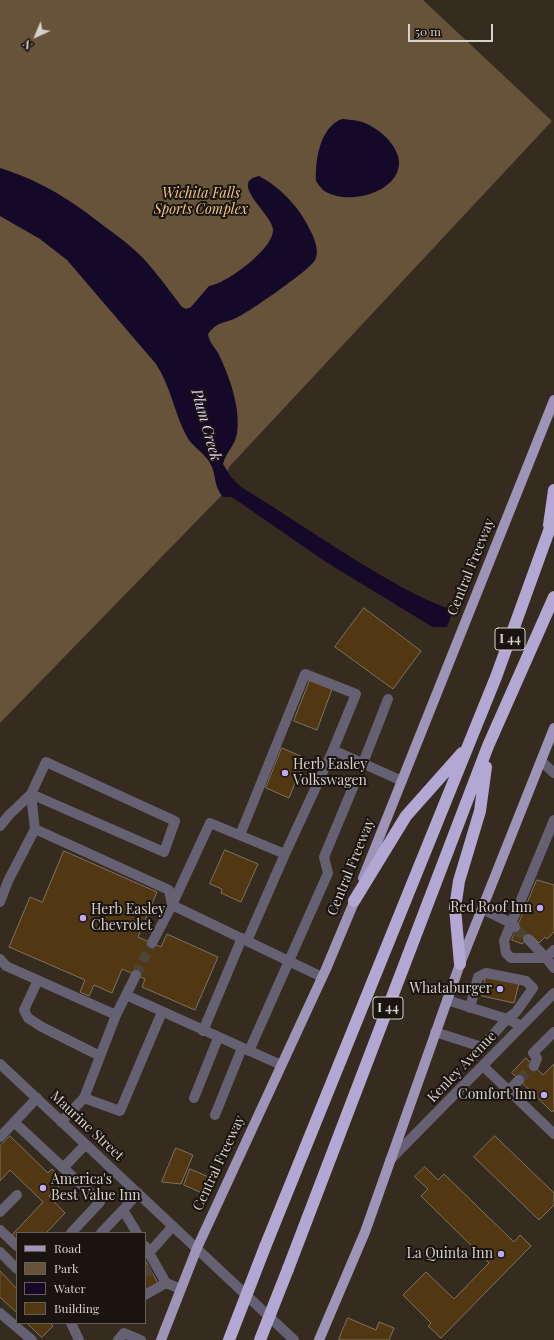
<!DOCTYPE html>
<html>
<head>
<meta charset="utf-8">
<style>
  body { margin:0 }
  #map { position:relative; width:554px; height:1340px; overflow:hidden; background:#352b1e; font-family:"Playfair Display",serif }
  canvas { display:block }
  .legend { position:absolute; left:16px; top:1232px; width:130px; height:92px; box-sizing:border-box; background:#19140f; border:1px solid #656059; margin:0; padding:5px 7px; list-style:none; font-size:12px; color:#d8d1c9 }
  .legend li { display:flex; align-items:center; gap:8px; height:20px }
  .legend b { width:20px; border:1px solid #656059 }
  .north { position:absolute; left:16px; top:16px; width:40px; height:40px; -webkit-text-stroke:3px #19140f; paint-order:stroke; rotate:224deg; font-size:11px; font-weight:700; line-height:16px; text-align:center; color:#d8d1c9 }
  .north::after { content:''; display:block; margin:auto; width:14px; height:18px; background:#d8d1c9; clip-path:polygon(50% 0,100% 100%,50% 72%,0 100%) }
  .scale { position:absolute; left:408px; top:24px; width:85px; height:18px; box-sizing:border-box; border:2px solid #d8d1c9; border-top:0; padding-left:5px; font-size:12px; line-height:14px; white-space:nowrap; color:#d8d1c9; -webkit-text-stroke:3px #19140f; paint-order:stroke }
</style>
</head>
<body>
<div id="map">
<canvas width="554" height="1340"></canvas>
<ul class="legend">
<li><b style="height:5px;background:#9d94b8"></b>Road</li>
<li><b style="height:11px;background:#66533a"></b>Park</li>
<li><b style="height:11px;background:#15092a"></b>Water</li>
<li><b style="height:11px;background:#513812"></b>Building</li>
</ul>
<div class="north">N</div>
<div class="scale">50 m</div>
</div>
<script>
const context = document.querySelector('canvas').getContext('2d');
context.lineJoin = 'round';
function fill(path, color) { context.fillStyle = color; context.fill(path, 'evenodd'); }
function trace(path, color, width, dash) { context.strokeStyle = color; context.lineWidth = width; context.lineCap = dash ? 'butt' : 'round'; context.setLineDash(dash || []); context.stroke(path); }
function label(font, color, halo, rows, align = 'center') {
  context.font = font + ' "Playfair Display",serif'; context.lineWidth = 4; context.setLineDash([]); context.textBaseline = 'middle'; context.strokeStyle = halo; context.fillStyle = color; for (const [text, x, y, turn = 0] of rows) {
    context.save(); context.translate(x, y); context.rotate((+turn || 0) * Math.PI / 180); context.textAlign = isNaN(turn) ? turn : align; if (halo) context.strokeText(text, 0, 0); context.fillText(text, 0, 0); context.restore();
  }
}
const green = new Path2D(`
  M 0,0 L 423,0 L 552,121 L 229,467 L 221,496 L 0,723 Z`);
const water = new Path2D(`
  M 342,119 C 352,120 360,120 369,125 C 384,132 404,152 398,170 C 390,195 347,204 326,192 C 322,190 319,185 316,181 C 315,160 320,127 342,119 Z
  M 0,168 C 38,180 65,196 96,220 C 112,232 128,243 142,257 C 156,272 169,290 182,307 L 186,309 L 191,307 L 209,286 C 226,284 275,248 273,229 C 272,214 228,182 259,176 C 280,187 299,207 309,228 C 314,237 320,251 315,260 C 311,269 248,313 236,318 C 223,324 218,321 208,334 C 209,342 214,346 218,353 C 229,375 241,408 237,433 C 235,446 226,452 223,464 L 231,477 L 241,487 C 285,514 327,543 372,570 C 398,585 424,601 453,610 L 447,627 L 433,627 L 426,623 L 326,562 L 232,497 L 223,497 C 213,486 217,475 210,463 C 204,452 192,447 186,435 C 174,412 171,387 156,364 L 67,260 L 40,239 L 0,216 Z`);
const building = new Path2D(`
  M 364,608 L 421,651 L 393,689 L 335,647 Z
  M 310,680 L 332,689 L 317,730 L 294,721 Z
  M 282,748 L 305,758 L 289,798 L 266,788 Z
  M 225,850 L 258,864 L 241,902 L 221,893 L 222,889 L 210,884 Z
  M 64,851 L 157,892 L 138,937 L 161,947 L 167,934 L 218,957 L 195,1010 L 142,987 L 145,979 L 122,969 L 112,993 L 94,985 L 89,996 L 80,992 L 85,980 L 9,947 L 30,897 L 42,902 Z
  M 537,880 L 554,885 L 554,932 L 547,939 L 545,937 L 539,943 L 531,935 L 522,944 L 512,940 Z
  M 486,975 L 519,983 L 514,1003 L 482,996 Z
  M 526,1058 L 543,1075 L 554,1064 L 554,1110 L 552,1112 L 512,1073 Z
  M 10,1136 L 48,1173 L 52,1169 L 64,1181 L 49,1196 L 65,1213 L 46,1233 L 17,1233 L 17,1242 L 11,1236 L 43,1202 L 10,1170 L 0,1181 L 0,1146 Z
  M 495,1136 L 554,1193 L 554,1205 L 539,1220 L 474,1157 Z
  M 176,1148 L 193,1155 L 181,1184 L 162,1182 Z
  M 425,1167 L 438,1180 L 444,1174 L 514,1242 L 520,1235 L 531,1246 L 441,1338 L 428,1326 L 431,1323 L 403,1295 L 426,1272 L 454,1299 L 489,1263 L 421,1196 L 428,1189 L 415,1177 Z
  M 190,1169 L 211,1178 L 204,1194 L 184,1185 Z
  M 145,1260 L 158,1283 L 145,1290 Z
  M 0,1271 L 17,1289 L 17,1313 L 0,1297 Z
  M 348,1318 L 376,1330 L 379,1322 L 394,1328 L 389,1340 L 342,1340 L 339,1339 Z
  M 27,1323 L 50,1323 L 53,1326 L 42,1337 Z`);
const minorTunnel = new Path2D(`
  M 516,929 L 528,939
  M 136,975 L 152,943
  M 519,1080 L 534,1066
  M 145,1273 L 151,1270`);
const minor = new Path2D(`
  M 541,761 L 554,773
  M 363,763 L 388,699
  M 0,826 L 9,815 L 31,794 L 46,762 L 175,821 L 164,852 L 31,794 L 35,829
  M 240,835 L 305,674 L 356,694 L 333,750 L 402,781
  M 285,854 L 333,750
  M 0,902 L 8,881 L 35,829 L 169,890 L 172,905
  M 172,905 L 210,823 L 285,854 L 247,941
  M 482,909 L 511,923 L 515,927
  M 528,939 L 546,958
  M 152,943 L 172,905 L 322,977
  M 554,950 L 546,958 L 554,968
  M 546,958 L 511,958 L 506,953 L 504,941 L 554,820
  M 0,959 L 6,966 L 116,1015
  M 38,980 L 24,1010 L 28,1018 L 42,1027 L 100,1056
  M 126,995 L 136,975
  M 447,1000 L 507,1019 L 516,1012 L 533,988 L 526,981 L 486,973 L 478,977 L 470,1008
  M 203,1031 L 242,938
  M 435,1032 L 482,1047 L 507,1019 L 522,1026
  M 249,1051 L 328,873 L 324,857 L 354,785
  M 0,1064 L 294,1340
  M 483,1066 L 554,1134
  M 534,1066 L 537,1058 L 533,1053 L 554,1032
  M 508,1091 L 519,1080
  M 84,1098 L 120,1111 L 162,1012
  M 194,1098 L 218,1038
  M 215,1115 L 242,1048
  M 14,1122 L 100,1202 L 71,1233
  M 61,1122 L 84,1098 L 116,1015 L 126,995 L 281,1065
  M 0,1137 L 37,1098
  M 390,1160 L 554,993
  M 63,1168 L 85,1145
  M 0,1212 L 17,1195
  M 0,1230 L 17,1246
  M 101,1233 L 123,1210
  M 137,1233 L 123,1210 L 138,1193
  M 145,1246 L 166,1283 L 181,1289
  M 0,1252 L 17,1269
  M 149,1253 L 173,1226
  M 145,1295 L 166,1283
  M 0,1313 L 32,1340
  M 71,1323 L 79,1340
  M 118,1340 L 124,1333 L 141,1340`);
const major = new Path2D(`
  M 363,878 L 554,400
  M 161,1340 L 197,1248 L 326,969 L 357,895
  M 319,1340 L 365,1232 L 460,964 L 554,728`);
const highway = new Path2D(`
  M 549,525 L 554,490
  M 354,901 L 406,816 L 462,753
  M 460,964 L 455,908 L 459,881 L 480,811 L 486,767
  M 265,1247 L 496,677 L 554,517
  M 288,1269 L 488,746 L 554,597`);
const highwayBridge = new Path2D(`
  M 229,1340 L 265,1247
  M 260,1340 L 288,1269`);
const markers = [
  [285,773,4,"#bea9f4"],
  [540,908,4,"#bea9f4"],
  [83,918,4,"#bea9f4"],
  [500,989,4,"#bea9f4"],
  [544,1095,4,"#bea9f4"],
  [43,1188,4,"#bea9f4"],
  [501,1254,4,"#bea9f4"]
];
const shields = [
  [510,639,30],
  [388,1008,30]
];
const shieldNames = [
  ["I 44",510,639],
  ["I 44",388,1008]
];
const parkNames = [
  ["Wichita Falls",201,194],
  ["Sports Complex",201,210]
];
const streetNames = [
  ["Central Freeway",471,567,-68],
  ["Central Freeway",351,867,-68],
  ["Kenley Avenue",462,1067,-46],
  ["Maurine Street",87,1126,43],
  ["Central Freeway",219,1163,-65]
];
const poiNames = [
  ["Herb Easley",293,765,"left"],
  ["Volkswagen",293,781,"left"],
  ["Red Roof Inn",532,908],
  ["Herb Easley",91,910,"left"],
  ["Chevrolet",91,926,"left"],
  ["Whataburger",492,989],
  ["Comfort Inn",536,1095],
  ["America's",51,1180,"left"],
  ["Best Value Inn",51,1196,"left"],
  ["La Quinta Inn",493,1254]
];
const waterNames = [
  ["Plum Creek",206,425,74]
];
fill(green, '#66533a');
fill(water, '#15092a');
fill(building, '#513812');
trace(building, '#7e7263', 1);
trace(minorTunnel, '#4d4438', 10, [10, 5]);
trace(minor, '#656173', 10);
trace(major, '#9d94b8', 10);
trace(highway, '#b3a7d3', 12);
trace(highwayBridge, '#b3a7d3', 12);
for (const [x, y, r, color] of markers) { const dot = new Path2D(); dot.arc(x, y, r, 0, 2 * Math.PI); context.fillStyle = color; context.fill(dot); trace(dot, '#19140f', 1.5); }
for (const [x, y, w] of shields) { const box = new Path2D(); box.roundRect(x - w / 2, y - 11, w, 22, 3); context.fillStyle = '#19140f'; context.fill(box); trace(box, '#d8d1c9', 1); }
label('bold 13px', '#d8d1c9', null, shieldNames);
label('italic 14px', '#f3c789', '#19140f', parkNames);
label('14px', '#d8d1c9', '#19140f', streetNames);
label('14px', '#d8d1c9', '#19140f', poiNames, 'right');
label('italic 15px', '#dfd4fd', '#19140f', waterNames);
</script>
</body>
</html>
